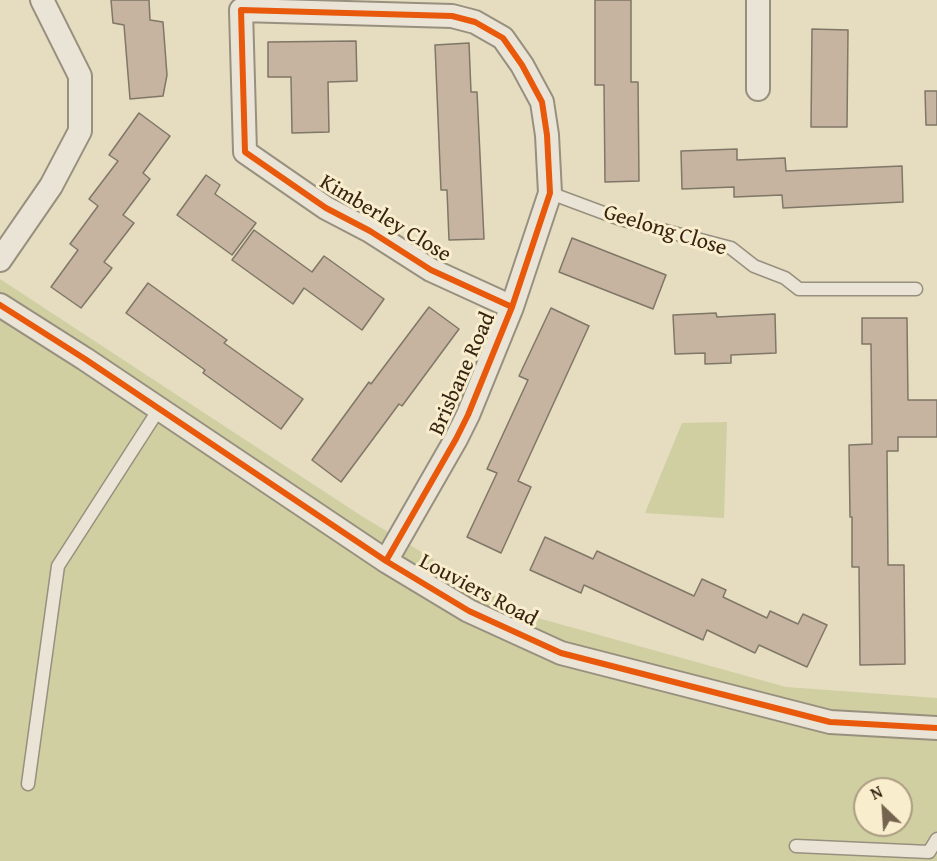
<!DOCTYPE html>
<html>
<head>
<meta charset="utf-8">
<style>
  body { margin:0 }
  #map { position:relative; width:937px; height:861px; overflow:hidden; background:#e6dcc0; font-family:"Gentium Book Plus",serif }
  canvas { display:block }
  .north { position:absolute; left:853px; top:777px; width:60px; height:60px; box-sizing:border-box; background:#f8edcc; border:2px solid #ab9c82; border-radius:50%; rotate:335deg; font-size:16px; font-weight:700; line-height:24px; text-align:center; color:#372312 }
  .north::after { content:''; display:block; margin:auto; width:21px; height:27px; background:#74644f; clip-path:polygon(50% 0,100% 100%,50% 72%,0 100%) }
</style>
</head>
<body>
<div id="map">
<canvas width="937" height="861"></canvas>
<div class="north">N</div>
</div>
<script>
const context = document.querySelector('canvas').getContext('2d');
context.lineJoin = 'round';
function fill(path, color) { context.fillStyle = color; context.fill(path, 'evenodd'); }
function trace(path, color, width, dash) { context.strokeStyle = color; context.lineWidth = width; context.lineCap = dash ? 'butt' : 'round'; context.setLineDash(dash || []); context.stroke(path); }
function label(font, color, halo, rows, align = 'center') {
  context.font = font + ' "Gentium Book Plus",serif'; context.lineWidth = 6; context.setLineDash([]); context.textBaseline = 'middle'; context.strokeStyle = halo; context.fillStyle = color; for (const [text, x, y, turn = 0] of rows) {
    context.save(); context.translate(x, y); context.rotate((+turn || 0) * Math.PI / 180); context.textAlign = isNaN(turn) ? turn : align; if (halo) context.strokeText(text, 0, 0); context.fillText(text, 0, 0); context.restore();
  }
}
const green = new Path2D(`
  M 0,279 L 363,517 L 527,615 L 786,687 L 937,698 L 937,861 L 0,861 ZM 865,789 L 901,789 L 901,825 L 865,825 Z
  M 727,422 L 724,518 L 645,513 L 682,423 Z`);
const building = new Path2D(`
  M 111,0 L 149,0 L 150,20 L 163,22 L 167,75 L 163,96 L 130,99 L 124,25 L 113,23 Z
  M 595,0 L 631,0 L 631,82 L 638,82 L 639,181 L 605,182 L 604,85 L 595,85 Z
  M 812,29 L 848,30 L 847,127 L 811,127 Z
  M 356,41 L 357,81 L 328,82 L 329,132 L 292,133 L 291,77 L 268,77 L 268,42 Z
  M 469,43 L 471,92 L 477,92 L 484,239 L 449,240 L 447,190 L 441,190 L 435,45 Z
  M 925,91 L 937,91 L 937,125 L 926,125 Z
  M 139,113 L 170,136 L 143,173 L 150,179 L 123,215 L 134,223 L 104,262 L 112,268 L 81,308 L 51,287 L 78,250 L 70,244 L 98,206 L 89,199 L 118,161 L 109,155 Z
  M 737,149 L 737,160 L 785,158 L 786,171 L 902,166 L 903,202 L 783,208 L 782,195 L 734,197 L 734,187 L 682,189 L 681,151 Z
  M 206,175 L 220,185 L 215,194 L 256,223 L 232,255 L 177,215 Z
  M 254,230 L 312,272 L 324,256 L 384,299 L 362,330 L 304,288 L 293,304 L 232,260 Z
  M 572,238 L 666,275 L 653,309 L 559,272 Z
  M 148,283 L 227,340 L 224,343 L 303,399 L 281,429 L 203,373 L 205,370 L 126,313 Z
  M 429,307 L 459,329 L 402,406 L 399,404 L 341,482 L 312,460 L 369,382 L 371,384 Z
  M 551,308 L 589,326 L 518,481 L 531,487 L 501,553 L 467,537 L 497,473 L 487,469 L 528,380 L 519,376 Z
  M 716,313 L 717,317 L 775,314 L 776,353 L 731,355 L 731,363 L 705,364 L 705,353 L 675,354 L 673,315 Z
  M 862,318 L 907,318 L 908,400 L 937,400 L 937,437 L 898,437 L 898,451 L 887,451 L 888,565 L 904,565 L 905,664 L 860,665 L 859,567 L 852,567 L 852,517 L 850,517 L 849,445 L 872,444 L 871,344 L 862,344 Z
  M 545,537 L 593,559 L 597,551 L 694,596 L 702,579 L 726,590 L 723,597 L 767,618 L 770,611 L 798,624 L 803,614 L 827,625 L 807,667 L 759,645 L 755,653 L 707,630 L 703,640 L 584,585 L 581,593 L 530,570 Z`);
const lane = new Path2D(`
  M 550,193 L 620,219 L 731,248 L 754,266 L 785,278 L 799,289 L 916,289
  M 28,784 L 58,566 L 159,409
  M 796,846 L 929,852 L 937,839`);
const street = new Path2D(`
  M 758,89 L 758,0
  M 0,260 L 51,186 L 80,131 L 80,76 L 42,0
  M 0,305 L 85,359 L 386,561 L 469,611 L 561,653 L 830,722 L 937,728
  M 386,561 L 456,439 L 468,415 L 512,307 L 550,193 L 547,135 L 542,102 L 522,65 L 503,38 L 475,22 L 452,16 L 241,10 L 245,152 L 326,208 L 370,231 L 431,270 L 512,307`);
const cycleway = new Path2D(`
  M 0,305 L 85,359 L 386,561 L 469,611 L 561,653 L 830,722 L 937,728
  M 386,561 L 456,439 L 468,415 L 512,307 L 550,193 L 547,135 L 542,102 L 522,65 L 503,38 L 475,22 L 452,16 L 241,10 L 245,152 L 326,208 L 370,231 L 431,270 L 512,307`);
const streetNames = [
  ["Kimberley Close",385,219,31],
  ["Geelong Close",665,231,17],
  ["Brisbane Road",463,374,-66],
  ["Louviers Road",478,591,28]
];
fill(green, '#cfcfa2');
fill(building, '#c6b3a0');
trace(building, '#7f7767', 1.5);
trace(lane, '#98907e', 15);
trace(street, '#98907e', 26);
trace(lane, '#e9e4d6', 12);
trace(street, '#e9e4d6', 22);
trace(cycleway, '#e8590c', 6);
label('22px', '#372312', '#f8edcc', streetNames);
</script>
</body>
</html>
